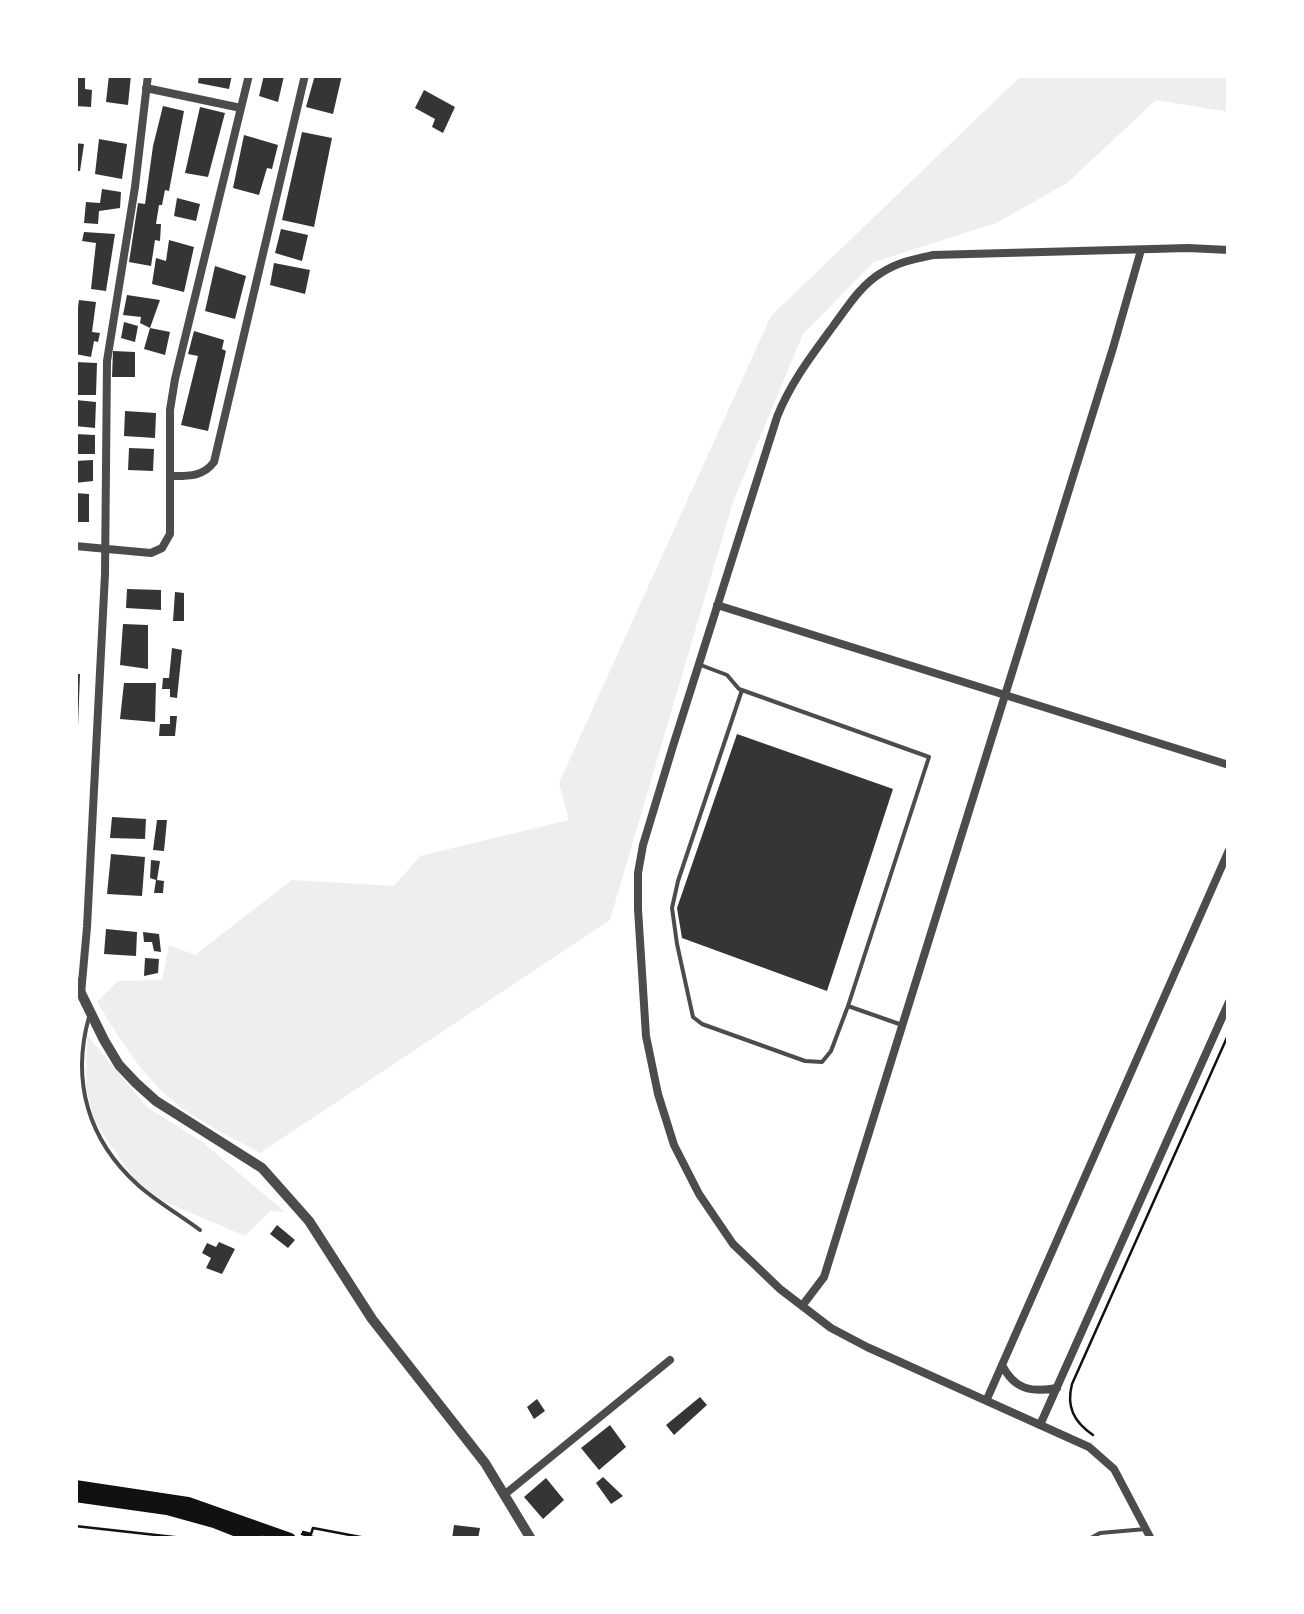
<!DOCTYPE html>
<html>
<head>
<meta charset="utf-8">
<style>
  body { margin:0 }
  #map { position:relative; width:1304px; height:1614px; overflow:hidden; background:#fff; font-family:Poppins,sans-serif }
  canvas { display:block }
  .frame { position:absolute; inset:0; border:78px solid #fff; pointer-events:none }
</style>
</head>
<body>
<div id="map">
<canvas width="1304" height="1614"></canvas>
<div class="frame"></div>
</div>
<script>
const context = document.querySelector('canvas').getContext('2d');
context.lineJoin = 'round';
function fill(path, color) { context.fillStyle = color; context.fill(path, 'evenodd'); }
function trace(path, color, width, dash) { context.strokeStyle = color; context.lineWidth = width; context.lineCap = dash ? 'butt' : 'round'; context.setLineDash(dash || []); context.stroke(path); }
const green = new Path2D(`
  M 1022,75 L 1229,75 L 1229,112 L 1156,100 L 1067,183 L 996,223 L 874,262 L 803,334 L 733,502 L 610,920 L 260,1153 C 237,1140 214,1129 192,1115 C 149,1088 123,1044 97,1002 L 118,981 L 162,980 L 169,945 L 195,955 L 292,880 L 394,886 L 420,856 L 569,820 L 559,783 L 771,316 Z
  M 87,1035 L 147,1107 L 202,1142 L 285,1212 L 270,1211 L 245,1236 L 163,1201 L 134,1179 L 95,1122 L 86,1088 Z`);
const building = new Path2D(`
  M 75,75 L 85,75 L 85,89 L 92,90 L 91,107 L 75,106 Z
  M 109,75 L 131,75 L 128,105 L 106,102 Z
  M 199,75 L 232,75 L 229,89 L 198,83 Z
  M 264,75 L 284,76 L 278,102 L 259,96 Z
  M 315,75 L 342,75 L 333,114 L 306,107 Z
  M 424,90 L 455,107 L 443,133 L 432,127 L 435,119 L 415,108 Z
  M 163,106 L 184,111 L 169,191 L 165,190 L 162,205 L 159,205 L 156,224 L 161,224 L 160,241 L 155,240 L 151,266 L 129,262 L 138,203 L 145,204 L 153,146 Z
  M 200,107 L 225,113 L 208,177 L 185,173 Z
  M 302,132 L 332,138 L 314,227 L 282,220 Z
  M 244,135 L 278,145 L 272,169 L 267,168 L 259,195 L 233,188 Z
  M 99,139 L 127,144 L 122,179 L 95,174 Z
  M 75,143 L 84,144 L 80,171 L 75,171 Z
  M 102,189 L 121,192 L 120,208 L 99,211 L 98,224 L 84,223 L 86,202 L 100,203 Z
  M 177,198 L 200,204 L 196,221 L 174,216 Z
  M 281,229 L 308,235 L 302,261 L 275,253 Z
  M 84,232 L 115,234 L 106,291 L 91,289 L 96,243 L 82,241 Z
  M 169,240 L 194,247 L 184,292 L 152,284 L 156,258 L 166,261 Z
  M 274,263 L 310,270 L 305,294 L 270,285 Z
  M 215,266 L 246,276 L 235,319 L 205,311 Z
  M 127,295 L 160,300 L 150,328 L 140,323 L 141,317 L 123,315 Z
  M 79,300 L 96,302 L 92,332 L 100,333 L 98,342 L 94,341 L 91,357 L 75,354 L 75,328 Z
  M 124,322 L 138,326 L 135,342 L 121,338 Z
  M 150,328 L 170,332 L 165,355 L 144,349 Z
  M 194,331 L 224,340 L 222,349 L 226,351 L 208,431 L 181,425 L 198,356 L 188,354 Z
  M 113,351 L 135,352 L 135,377 L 112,377 Z
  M 75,362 L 97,363 L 96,395 L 75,395 Z
  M 76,400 L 96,402 L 95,428 L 75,426 Z
  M 125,411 L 156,413 L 155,438 L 124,436 Z
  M 75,434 L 95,435 L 95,454 L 75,454 Z
  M 129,448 L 154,449 L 153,471 L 128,470 Z
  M 93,460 L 93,481 L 75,483 L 75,461 Z
  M 75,493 L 89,494 L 89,522 L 75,522 Z
  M 127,589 L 161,590 L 161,610 L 126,608 Z
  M 175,592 L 184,593 L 184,621 L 173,621 Z
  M 123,624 L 148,625 L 148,669 L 120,665 Z
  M 172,648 L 182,650 L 177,698 L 170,697 L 170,689 L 162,689 L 163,678 L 169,678 Z
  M 75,674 L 80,674 L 78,726 L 75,726 Z
  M 124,683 L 156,683 L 155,722 L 120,719 Z
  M 170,716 L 177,716 L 175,736 L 159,736 L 160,724 L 170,724 Z
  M 737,734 L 893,789 L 827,991 L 682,938 L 677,908 Z
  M 112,817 L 146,819 L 145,839 L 110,838 Z
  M 157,820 L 167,820 L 164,851 L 153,850 Z
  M 111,854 L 145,857 L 142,896 L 107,894 Z
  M 151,860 L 160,861 L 157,880 L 164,881 L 163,893 L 154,893 L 156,880 L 150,878 Z
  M 106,929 L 137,932 L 136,956 L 104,954 Z
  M 143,932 L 159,934 L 161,952 L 154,951 L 152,942 L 144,942 Z
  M 145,958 L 159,959 L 158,973 L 144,976 Z
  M 277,1225 L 295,1240 L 288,1248 L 270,1234 Z
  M 219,1242 L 235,1249 L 222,1274 L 206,1268 L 211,1258 L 202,1253 L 207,1243 L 216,1247 Z
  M 700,1397 L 707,1405 L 674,1435 L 666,1425 Z
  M 537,1399 L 545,1411 L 534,1419 L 527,1407 Z
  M 610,1425 L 626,1447 L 599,1470 L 581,1448 Z
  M 603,1477 L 623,1496 L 611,1504 L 596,1483 Z
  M 546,1478 L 564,1500 L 543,1519 L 524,1497 Z
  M 454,1525 L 480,1528 L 478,1539 L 452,1539 Z`);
const path = new Path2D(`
  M 1093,1435 C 1074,1422 1066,1407 1072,1384 L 1229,1033
  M 75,1526 L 192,1539
  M 303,1532 L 311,1534 L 313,1528 L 371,1539
  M 302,1534 L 320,1539`);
const service = new Path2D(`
  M 698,664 L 727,675 L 739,689 L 929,757 L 848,1006 L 902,1025
  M 742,690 L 678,881 L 672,908 L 677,944 L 693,1017 L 702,1024 L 805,1061 L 822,1062 L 831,1051 L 848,1006
  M 89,1017 C 71,1081 88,1140 138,1185 C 157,1202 180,1215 200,1230
  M 1089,1539 L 1100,1533 L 1146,1529`);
const minor = new Path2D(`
  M 146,88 L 241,108
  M 171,476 C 188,476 203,477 214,462 L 305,75
  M 75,546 L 151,553 L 162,548 L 170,534 L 170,410 L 175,379 L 249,75
  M 717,605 L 1229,765
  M 81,994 L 87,927 L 105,574 L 107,361 L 135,187 L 148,75
  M 802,1306 L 824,1277 L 1113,348 L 1141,250
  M 1002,1365 C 1014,1389 1031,1393 1057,1388
  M 987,1399 L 1229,850
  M 1040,1425 L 1229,1002
  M 504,1495 L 670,1360
  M 1151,1539 L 1114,1469 L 1089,1447 L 867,1347 L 831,1328 L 780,1289 L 733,1244 L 699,1194 L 674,1145 L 658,1094 L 646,1036 L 638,909 L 638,873 L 643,845 L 673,746 L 777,417 C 791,382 812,355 834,325 C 848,306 861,285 881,273 C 898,262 914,259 933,255 L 1188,248 L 1229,250`);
const tertiary = new Path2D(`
  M 75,981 L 104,1040 L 119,1065 L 136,1083 L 156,1101 L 262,1168 L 309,1221 L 372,1319 L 485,1463 L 531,1539`);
const primary = new Path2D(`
  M 75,1486 L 188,1503 L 290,1539
  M 75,1496 L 167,1509 L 214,1522 L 257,1539`);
fill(green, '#eee');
fill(building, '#353535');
trace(path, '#111', 2.5);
trace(service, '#4c4c4c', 4);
trace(minor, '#4c4c4c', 8);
trace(tertiary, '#4c4c4c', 10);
trace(primary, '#111', 12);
</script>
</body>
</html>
